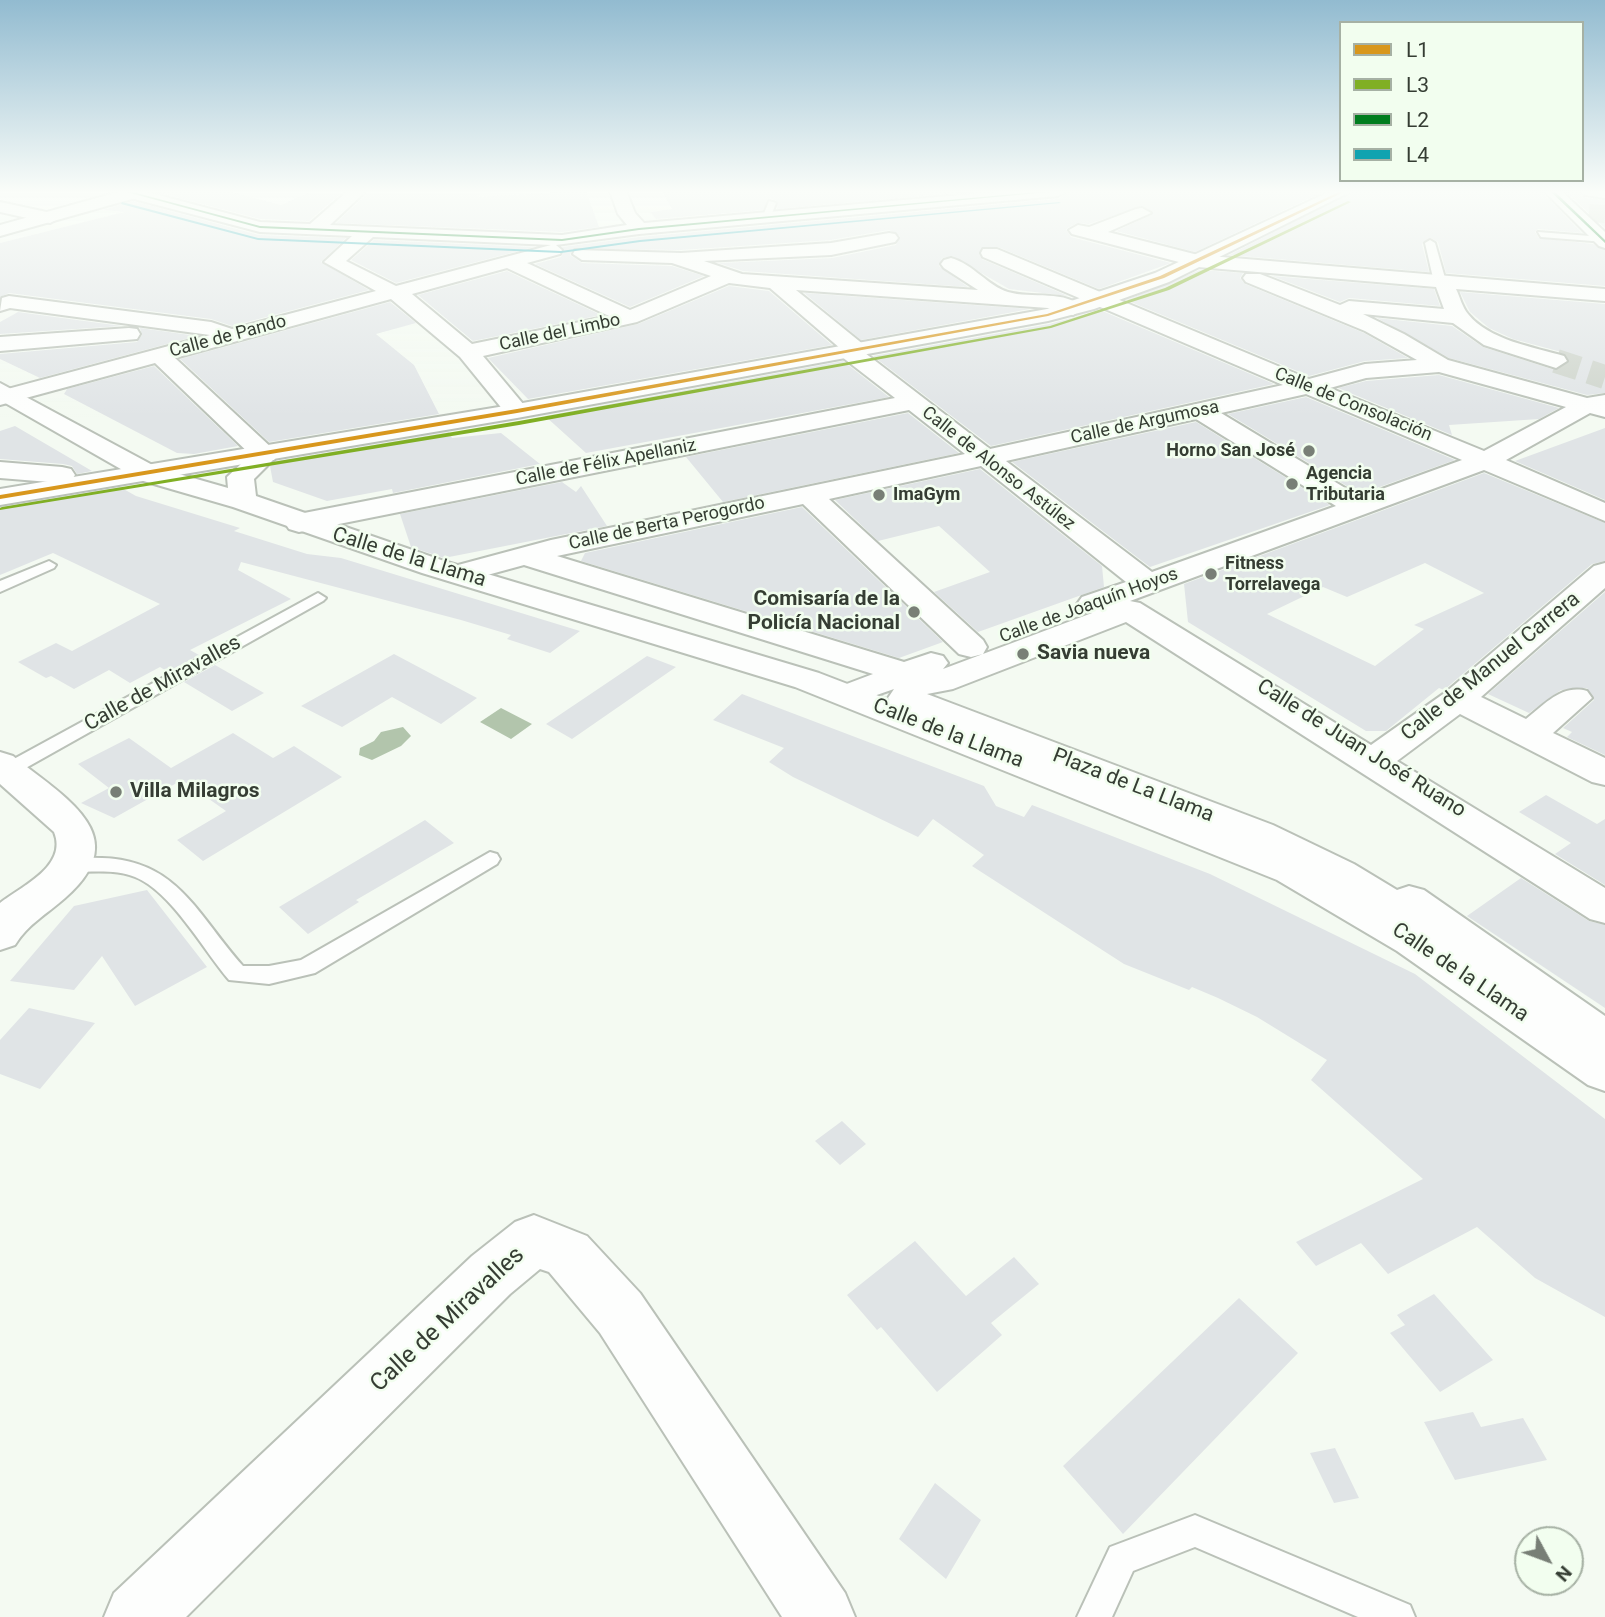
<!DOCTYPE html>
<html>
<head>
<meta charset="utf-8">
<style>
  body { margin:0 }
  #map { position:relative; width:1605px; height:1617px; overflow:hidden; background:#f4faf2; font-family:Roboto,sans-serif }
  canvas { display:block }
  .legend { position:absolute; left:1339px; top:21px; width:245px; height:161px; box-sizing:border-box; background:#f2feef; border:2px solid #a6b1a4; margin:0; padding:9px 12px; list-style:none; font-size:21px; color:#353d33 }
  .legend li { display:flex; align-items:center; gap:14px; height:35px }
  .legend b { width:35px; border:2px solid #a6b1a4 }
  .north { position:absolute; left:1514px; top:1526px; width:70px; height:70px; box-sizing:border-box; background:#f2feef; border:2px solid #a6b1a4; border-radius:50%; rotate:131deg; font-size:19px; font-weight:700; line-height:28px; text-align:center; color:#353d33 }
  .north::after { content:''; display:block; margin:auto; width:24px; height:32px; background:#787f76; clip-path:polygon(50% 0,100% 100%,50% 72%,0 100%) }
</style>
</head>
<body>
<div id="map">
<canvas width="1605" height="1617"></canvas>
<ul class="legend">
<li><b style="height:9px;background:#d8971c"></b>L1</li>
<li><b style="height:9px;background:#80af24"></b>L3</li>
<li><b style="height:9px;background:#007d1e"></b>L2</li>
<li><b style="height:9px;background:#10a3b0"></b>L4</li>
</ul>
<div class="north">N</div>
</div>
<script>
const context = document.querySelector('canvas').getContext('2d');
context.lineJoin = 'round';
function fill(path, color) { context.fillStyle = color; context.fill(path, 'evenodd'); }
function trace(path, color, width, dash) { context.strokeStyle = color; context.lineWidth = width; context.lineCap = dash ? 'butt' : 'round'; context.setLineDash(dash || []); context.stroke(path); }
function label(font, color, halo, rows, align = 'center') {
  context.font = font + ' Roboto,sans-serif'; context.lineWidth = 5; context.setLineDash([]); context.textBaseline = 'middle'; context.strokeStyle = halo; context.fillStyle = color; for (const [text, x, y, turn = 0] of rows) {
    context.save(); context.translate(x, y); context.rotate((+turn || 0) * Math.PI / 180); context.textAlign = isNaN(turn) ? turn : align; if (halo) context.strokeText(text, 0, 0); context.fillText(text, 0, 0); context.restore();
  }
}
const water = new Path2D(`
  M 501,708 L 532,724 L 511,739 L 480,722 Z
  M 403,727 L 411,736 L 401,746 L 372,760 L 359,755 L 360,748 L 374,741 L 381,732 Z`);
const building = new Path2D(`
  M 153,191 L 227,191 L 281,205 L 308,193 L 341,193 L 309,221 L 260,219 Z
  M 577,191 L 586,191 L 599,227 L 562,232 L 336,223 L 367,194 L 481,194 L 478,197 Z
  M 662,191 L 977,191 L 777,209 L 778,202 L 770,198 L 763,210 L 656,219 L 650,212 L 672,209 Z
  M 1068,191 L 1325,191 L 1195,252 L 1116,231 L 1153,214 L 1143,206 L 1089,224 L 1077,223 L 1066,229 L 1071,237 L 1171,263 L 1099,289 L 998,247 L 981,248 L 979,254 L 982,259 L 1068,296 L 1009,289 L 952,256 L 942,258 L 939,266 L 968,287 L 743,271 L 718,263 L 832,258 L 896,245 L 900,236 L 889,230 L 831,240 L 681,250 L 573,249 L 570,255 L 582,263 L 672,266 L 704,276 L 630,307 L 535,264 L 561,257 L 564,251 L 562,247 L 639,237 L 1058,199 Z
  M 1354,191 L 1541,191 L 1582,233 L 1538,229 L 1535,232 L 1539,238 L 1593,244 L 1605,250 L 1605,286 L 1446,273 L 1438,242 L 1431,238 L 1422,244 L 1429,272 L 1229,255 Z
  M 1565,191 L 1581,192 L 1585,198 L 1605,200 L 1605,228 Z
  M 133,201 L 259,235 L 346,238 L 321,262 L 369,290 L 232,326 L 211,319 L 9,293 L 0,297 L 0,243 L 124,212 L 103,210 Z
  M 374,240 L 534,247 L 396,283 L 351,260 Z
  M 1200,270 L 1243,273 L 1240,278 L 1245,284 L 1364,333 L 1408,358 L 1365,361 L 1309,376 L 1126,300 Z
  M 507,271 L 601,315 L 473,341 L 418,295 Z
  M 1272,276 L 1434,289 L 1440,306 L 1349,298 L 1340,302 Z
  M 729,286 L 769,291 L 832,345 L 528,399 L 488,358 L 638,324 Z
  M 1460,292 L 1605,304 L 1605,393 L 1587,395 L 1449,358 L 1377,318 L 1452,326 L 1483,347 L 1555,370 L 1570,362 L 1565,353 L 1513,339 L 1489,328 L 1470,312 Z
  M 804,293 L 1030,309 L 861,340 Z
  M 390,302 L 416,323 L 376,334 L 414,365 L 439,414 L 269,442 L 180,359 Z
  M 1100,310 L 1274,384 L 991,446 L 873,356 L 1049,324 Z
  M 18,312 L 122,326 L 0,334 L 0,322 Z
  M 140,328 L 197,336 L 40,378 L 0,359 L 0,354 L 137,342 L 142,335 Z
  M 843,361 L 889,397 L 586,453 L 545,416 Z
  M 154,366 L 238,446 L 194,454 L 177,453 L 64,394 L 67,389 Z
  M 1439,375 L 1559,408 L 1539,419 L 1449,425 L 1452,435 L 1338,388 L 1366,381 Z
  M 1306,397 L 1455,460 L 1360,494 L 1228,414 Z
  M 908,413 L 959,453 L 723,502 L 686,457 Z
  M 1196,422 L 1330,505 L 1150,567 L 1012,462 Z
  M 15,426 L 63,454 L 92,471 L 77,474 L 72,466 L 63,464 L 0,459 L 0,431 Z
  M 1605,428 L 1605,500 L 1515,461 Z
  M 449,432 L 452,438 L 501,433 L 540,464 L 393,493 L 392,489 L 327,501 L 273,482 L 270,466 L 276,461 Z
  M 980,469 L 1102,566 L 1104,587 L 978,632 L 934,592 L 990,572 L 939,526 L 878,541 L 835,500 Z
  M 1484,473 L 1605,523 L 1605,561 L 1592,564 L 1444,690 L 1439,688 L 1386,731 L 1366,731 L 1188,622 L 1184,584 ZM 1425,563 L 1484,593 L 1414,625 L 1424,629 L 1375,666 L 1267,614 L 1323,587 L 1347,597 Z
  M 562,482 L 576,492 L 581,486 L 607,526 L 444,558 L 411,547 L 400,514 Z
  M 120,487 L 136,496 L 240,528 L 234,531 L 307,554 L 341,558 L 580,631 L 550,653 L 507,639 L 511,635 L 461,620 L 241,562 L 238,570 L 291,599 L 190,650 L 199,655 L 168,672 L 160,667 L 130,683 L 109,670 L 74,689 L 51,676 L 46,678 L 18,662 L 56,643 L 72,651 L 160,604 L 53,553 L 0,575 L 0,507 Z
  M 802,507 L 943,642 L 899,658 L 581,561 L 585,553 Z
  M 1605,592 L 1605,755 L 1567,737 L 1572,732 L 1563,728 L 1594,700 L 1587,688 L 1561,690 L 1529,713 L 1488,694 Z
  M 394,654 L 477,698 L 441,724 L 392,697 L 342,727 L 301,706 Z
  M 647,656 L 676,667 L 572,739 L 546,724 Z
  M 215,665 L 264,693 L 232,711 L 184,682 Z
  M 742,694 L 984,786 L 996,806 L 1024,817 L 1032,805 L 1210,874 L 1415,974 L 1605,1119 L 1605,1317 L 1535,1278 L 1477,1227 L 1388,1274 L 1361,1243 L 1316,1266 L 1296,1242 L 1423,1179 L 1311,1080 L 1327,1060 L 1257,1017 L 1218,998 L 1192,987 L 1189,990 L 1124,964 L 972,866 L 984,855 L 933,819 L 918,837 L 793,777 L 769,762 L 784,748 L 713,720 Z
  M 233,733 L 273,758 L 294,746 L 342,777 L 203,861 L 177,840 L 226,811 L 182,780 L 114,818 L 81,803 L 109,788 L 78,764 L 129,738 L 171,768 Z
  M 1546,795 L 1597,824 L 1605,819 L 1605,885 L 1555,854 L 1571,843 L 1519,812 Z
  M 425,820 L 454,843 L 356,900 L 359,902 L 308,934 L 279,907 Z
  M 1521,878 L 1589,921 L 1605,925 L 1605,1008 L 1467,916 Z
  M 147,890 L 207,967 L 135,1006 L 102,956 L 74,990 L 10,981 L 74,906 Z
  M 29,1008 L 95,1023 L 40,1089 L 0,1074 L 0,1040 Z
  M 842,1121 L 866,1144 L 840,1165 L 815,1141 Z
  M 915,1241 L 966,1296 L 1014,1257 L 1039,1284 L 991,1323 L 1002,1335 L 937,1392 L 881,1327 L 877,1330 L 847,1295 Z
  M 1434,1294 L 1493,1360 L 1440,1392 L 1390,1333 L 1405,1325 L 1397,1315 Z
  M 1239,1298 L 1298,1353 L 1123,1534 L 1063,1466 Z
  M 1473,1412 L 1481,1427 L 1523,1418 L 1547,1460 L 1455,1480 L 1424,1422 Z
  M 1335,1448 L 1359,1498 L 1334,1503 L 1310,1453 Z
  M 935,1483 L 981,1520 L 946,1579 L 899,1539 Z`);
const streetTunnelFar1 = new Path2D(`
  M 1589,213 L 1605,214`);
const streetTunnel = new Path2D(`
  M 1556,361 L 1605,377`);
const lane = new Path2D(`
  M 769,201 L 776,203 L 771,216 L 767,219 L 763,216 Z
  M 1538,232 L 1603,237 L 1605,242 L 1541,237 Z
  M 1430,240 L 1435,243 L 1447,285 L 1441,285 L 1433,278 L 1425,243 Z
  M 49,561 L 56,565 L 54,568 L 0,592 L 0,581 Z
  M 318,593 L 326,598 L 323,601 L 15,774 L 8,776 L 0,772 L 1,766 Z
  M 490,852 L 497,854 L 500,859 L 497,864 L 315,973 L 269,984 L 229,980 C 204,951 171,891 135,877 C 116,869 92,872 71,872 L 64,870 L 61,865 L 64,860 C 76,856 89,858 102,858 C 178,860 198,916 243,966 L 269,966 L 301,960 Z
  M 1195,1515 L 1410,1605 L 1415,1617 L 1358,1617 L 1195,1547 L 1133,1571 L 1112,1617 L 1077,1617 L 1110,1547 Z`);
const street = new Path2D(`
  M 117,191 L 143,191 L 260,222 L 310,224 L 348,191 L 366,191 L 330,225 L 562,235 L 627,225 L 618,214 L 610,191 L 626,191 L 635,213 L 644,223 L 1005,191 L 1066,191 L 1058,196 L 639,234 L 556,245 L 562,250 L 560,254 L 527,263 L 630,310 L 711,276 L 672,263 L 582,260 L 573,254 L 575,250 L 681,253 L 831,243 L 889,233 L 895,234 L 898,238 L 895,242 L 831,255 L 704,261 L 742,274 L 978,290 L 944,268 L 941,264 L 944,260 L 951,258 C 973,264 988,286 1008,292 C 1030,299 1068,289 1083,309 L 1073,315 L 1048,308 L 796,290 L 864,345 L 865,353 L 990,449 L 1283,385 L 983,257 L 981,253 L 983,249 L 997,249 L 1309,379 L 1365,364 L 1417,360 L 1365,331 L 1246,282 L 1243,278 L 1246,274 L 1260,274 L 1340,305 L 1349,301 L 1444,309 L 1436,287 L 1198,267 L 1072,234 L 1069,230 L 1078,225 L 1089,227 L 1136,209 L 1142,208 L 1151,213 L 1108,232 L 1198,255 L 1605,289 L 1605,301 L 1456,289 C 1460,297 1462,307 1468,314 C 1489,340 1533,347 1564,356 L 1567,361 L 1556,368 L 1484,345 L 1453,323 L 1363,314 L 1404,334 L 1448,360 L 1587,398 L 1605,395 L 1605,417 L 1590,413 L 1506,460 L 1605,503 L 1605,521 L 1484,470 L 1130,601 L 1140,603 L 1371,745 L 1446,692 L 1594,566 L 1605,563 L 1605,588 L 1481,697 L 1526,719 C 1545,704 1562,684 1587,691 L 1592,698 L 1553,733 L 1605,758 L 1605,785 L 1592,782 L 1460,714 L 1397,761 L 1605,888 L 1605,923 L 1590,919 L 1126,622 L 953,689 L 927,694 L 1273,825 L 1354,864 L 1397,890 L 1409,886 L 1424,890 L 1605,1016 L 1605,1060 L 1588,1054 L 1405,920 L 1394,923 L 1379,919 L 1326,884 L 1245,845 L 893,705 L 888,698 L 894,689 L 848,705 L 836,702 L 831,695 L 836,688 L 873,674 L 524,565 L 458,583 L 447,580 L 443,574 L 447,568 L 551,540 L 965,454 L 909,410 L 299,532 L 289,529 L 285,523 L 289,517 L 299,514 L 895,398 L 842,357 L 839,352 L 841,349 L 770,288 L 729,283 L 637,322 L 483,356 L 529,411 L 526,416 L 508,416 L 460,357 L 391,299 L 175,358 L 274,450 L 278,455 L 274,460 L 256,460 L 155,363 L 0,405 L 0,391 L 210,335 L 10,308 L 0,311 L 2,298 L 9,296 L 211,322 L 232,329 L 376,291 L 324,262 L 352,236 L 260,232 L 119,195 ZM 373,237 L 551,245 L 396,286 L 346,261 ZM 507,268 L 609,316 L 472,344 L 412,294 ZM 1439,372 L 1566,407 L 1484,451 L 1330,388 L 1366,378 ZM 1306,394 L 1462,460 L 1360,497 L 1221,413 ZM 1196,419 L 1336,506 L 1152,572 L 1006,461 ZM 981,466 L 1126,582 L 1082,597 L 1077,604 L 1082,611 L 1092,613 L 943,669 L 948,663 L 943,656 L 931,653 L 904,662 L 557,556 L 803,504 L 959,654 L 971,657 L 983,654 L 987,647 L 983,640 L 829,499 Z
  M 1583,191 L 1605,191 L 1605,198 L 1585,195 Z
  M 0,202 L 56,214 L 59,218 L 50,223 L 0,212 Z
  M 129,328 L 137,329 L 140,334 L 137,339 L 0,351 L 0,337 Z
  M 0,462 L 62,467 L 71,469 L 75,475 L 71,481 L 62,483 L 0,478 Z
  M 0,752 L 13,756 C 62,796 138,835 65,898 C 47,914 28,924 15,945 L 0,950 L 0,903 C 22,886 68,866 54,832 L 0,784 Z
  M 534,1215 L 587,1236 L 640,1293 L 845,1593 L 855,1617 L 782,1617 L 600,1333 L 549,1272 L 540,1269 L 510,1294 L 186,1617 L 104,1617 L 114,1593 L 472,1256 L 515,1222 Z`);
const secondary = new Path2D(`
  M 122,191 L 148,191 L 146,195 L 0,236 L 0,225 Z
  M 0,383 L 158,468 L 228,488 L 227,477 L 256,450 L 274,450 L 278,455 L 254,479 L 256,496 L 444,561 L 819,673 L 1305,860 L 1427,928 L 1605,1045 L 1605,1091 L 1588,1085 L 1397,951 L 1277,880 L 795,687 L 422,573 L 233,507 L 140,480 L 0,400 Z`);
const highway = new Path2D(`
  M 1331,191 L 1352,191 L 1169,282 L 1094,309 L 1048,321 L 517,418 L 0,505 L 0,489 L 517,404 L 1047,309 L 1155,273 Z
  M 1544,191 L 1561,191 L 1605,232 L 1605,248 L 1599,246 Z`);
const bus1 = new Path2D(`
  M 1341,191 L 1346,191 L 1164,278 L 1048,316 L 517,413 L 0,499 L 0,495 L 517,409 L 1047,314 L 1160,276 Z`);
const bus2 = new Path2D(`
  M 1348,201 L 1351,202 L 1169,290 L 1051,328 L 519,425 L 0,510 L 0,508 L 2,507 L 519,421 L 1050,326 L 1165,288 Z`);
const bus3 = new Path2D(`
  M 123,191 L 129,191 L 260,226 L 562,239 L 639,228 L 1048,191 L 1060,191 L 639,230 L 562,241 L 260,228 Z
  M 1550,191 L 1554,191 L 1605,240 L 1605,243 Z`);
const bus4 = new Path2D(`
  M 122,202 L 258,238 L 561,251 L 640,240 L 1059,202 L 1061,203 L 640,242 L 561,253 L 258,240 L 121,204 Z`);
const markers = [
  [1309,451,7,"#787f76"],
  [1292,484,7,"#787f76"],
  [879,495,7,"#787f76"],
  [1211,574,7,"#787f76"],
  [914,612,7,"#787f76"],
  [1023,654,7,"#787f76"],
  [116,792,7,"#787f76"]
];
const farStreetnames = [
  ["Calle del Limbo",560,333,-12],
  ["Calle de Pando",228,337,-15],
  ["Calle de Consolación",1353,405,22],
  ["Calle de Argumosa",1145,423,-12],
  ["Calle de Félix Apellaniz",606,463,-11],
  ["Calle de Alonso Astúlez",998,469,38],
  ["Calle de Berta Perogordo",667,524,-12],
  ["Calle de Joaquín Hoyos",1089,606,-20]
];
const farPoinames = [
  ["Horno San José",1295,451,"right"],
  ["Agencia",1306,474],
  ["Tributaria",1306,495],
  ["ImaGym",893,495],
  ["Fitness",1225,564],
  ["Torrelavega",1225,585]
];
const streetNames = [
  ["Calle de la Llama",409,558,17],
  ["Calle de Manuel Carrera",1491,667,-39],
  ["Calle de Miravalles",163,684,-29],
  ["Calle de la Llama",948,734,21],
  ["Calle de Juan José Ruano",1361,749,32],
  ["Plaza de La Llama",1133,786,21],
  ["Calle de la Llama",1460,973,34]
];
const poiNames = [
  ["Comisaría de la",900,600,"right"],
  ["Policía Nacional",900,624,"right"],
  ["Savia nueva",1037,654],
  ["Villa Milagros",130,792]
];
const nearStreetnames = [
  ["Calle de Miravalles",448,1320,-43]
];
fill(water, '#b2c5ac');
fill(building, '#e0e4e6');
trace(streetTunnelFar1, '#ced4cc', 18, [18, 10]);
trace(streetTunnel, '#ced4cc', 24, [24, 11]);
trace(lane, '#bac1b8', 4);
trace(street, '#bac1b8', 4);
trace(secondary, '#bac1b8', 4);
trace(highway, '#bac1b8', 4);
fill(lane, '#fdfefd');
fill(street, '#fdfefd');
fill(secondary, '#fdfefd');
fill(highway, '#fdfefd');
fill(bus1, '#d8971c');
fill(bus2, '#80af24');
fill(bus3, '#007d1e');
fill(bus4, '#10a3b0');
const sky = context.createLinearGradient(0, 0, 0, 417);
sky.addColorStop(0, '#92bbd0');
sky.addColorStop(0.46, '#fafdf9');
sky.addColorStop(1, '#fafdf900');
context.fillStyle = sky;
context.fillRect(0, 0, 1605, 417);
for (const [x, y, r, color] of markers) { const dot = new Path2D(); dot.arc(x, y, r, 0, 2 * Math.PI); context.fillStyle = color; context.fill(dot); trace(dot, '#f2feef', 2.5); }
label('18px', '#353d33', '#f2feef', farStreetnames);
label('bold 18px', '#353d33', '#f2feef', farPoinames, 'left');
label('21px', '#353d33', '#f2feef', streetNames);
label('bold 21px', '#353d33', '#f2feef', poiNames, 'left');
label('24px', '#353d33', '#f2feef', nearStreetnames);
</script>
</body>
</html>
